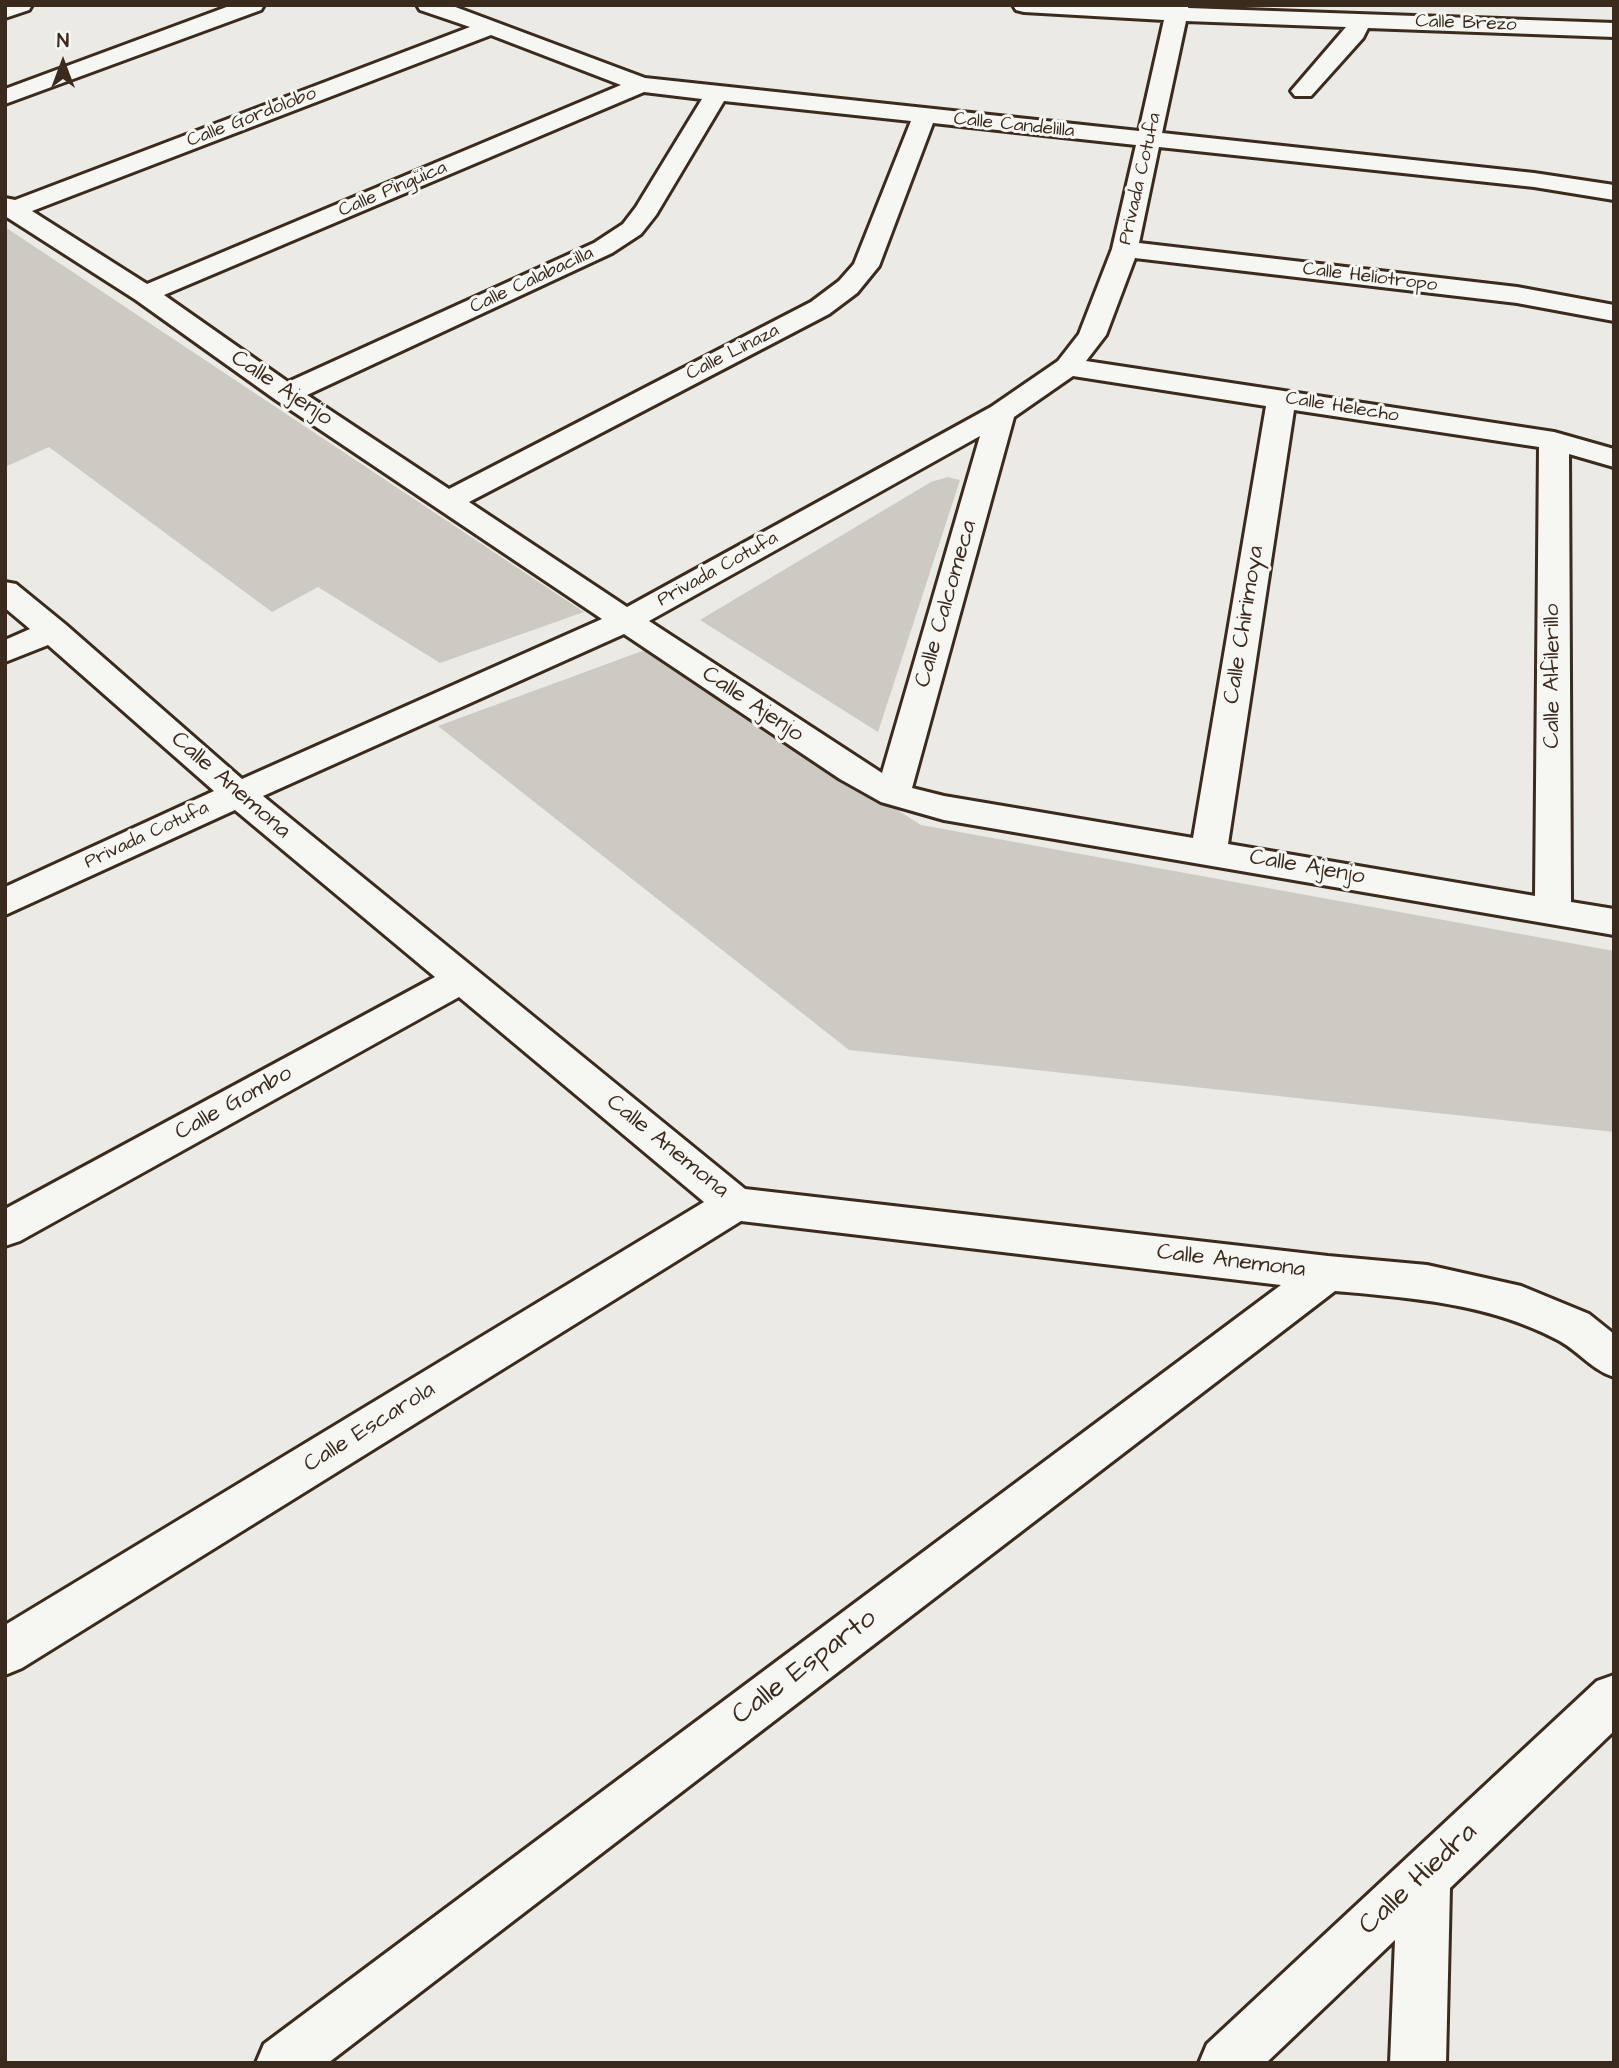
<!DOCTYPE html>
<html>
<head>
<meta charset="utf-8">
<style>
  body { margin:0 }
  #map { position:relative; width:1619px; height:2068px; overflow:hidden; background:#ebeae5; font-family:"Architects Daughter",sans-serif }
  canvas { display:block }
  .frame { position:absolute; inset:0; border:7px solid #3b2a1e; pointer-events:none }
  .north { position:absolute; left:28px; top:28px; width:70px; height:70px; -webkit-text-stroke:5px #f6f6f2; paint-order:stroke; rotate:0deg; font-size:19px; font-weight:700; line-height:28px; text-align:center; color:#3b2a1e }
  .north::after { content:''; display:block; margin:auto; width:24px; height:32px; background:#3b2a1e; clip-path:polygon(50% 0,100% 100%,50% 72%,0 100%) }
</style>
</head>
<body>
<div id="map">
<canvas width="1619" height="2068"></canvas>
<div class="frame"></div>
<div class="north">N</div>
</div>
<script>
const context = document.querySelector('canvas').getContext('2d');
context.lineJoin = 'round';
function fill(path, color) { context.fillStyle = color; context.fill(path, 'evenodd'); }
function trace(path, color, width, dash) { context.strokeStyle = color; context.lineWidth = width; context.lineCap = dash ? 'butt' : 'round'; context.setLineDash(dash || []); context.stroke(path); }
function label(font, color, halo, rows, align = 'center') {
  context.font = font + ' "Architects Daughter",sans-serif'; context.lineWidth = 6; context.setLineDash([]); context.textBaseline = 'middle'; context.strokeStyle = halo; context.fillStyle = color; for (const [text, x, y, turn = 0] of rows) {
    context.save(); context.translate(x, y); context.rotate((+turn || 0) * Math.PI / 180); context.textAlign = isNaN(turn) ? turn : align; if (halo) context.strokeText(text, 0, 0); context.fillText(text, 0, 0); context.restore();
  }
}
const green = new Path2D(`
  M 5,227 L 584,612 L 440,663 L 318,587 L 272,612 L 49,447 L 5,467 Z
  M 948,477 L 960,480 L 878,732 L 700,620 L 931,482 Z
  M 645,650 L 921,825 L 1614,951 L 1614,1132 L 849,1050 L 438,726 Z`);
const minor = new Path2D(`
  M 5,5 L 32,5 L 29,10 L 5,18 Z
  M 232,5 L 264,5 L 261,10 L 5,104 L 5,89 Z
  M 417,5 L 450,5 L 645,78 L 1139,131 L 1164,20 L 1024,12 L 1016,10 L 1013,5 L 1189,5 L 1188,8 L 1614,23 L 1614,37 L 1368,28 L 1363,38 L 1311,96 L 1295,96 L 1291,91 L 1346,27 L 1186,21 L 1162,133 L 1534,173 L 1614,185 L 1614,200 L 1534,187 L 1159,147 L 1139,243 L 1517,287 L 1614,305 L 1614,321 L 1517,303 L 1135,258 L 1106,335 L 1086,361 L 1554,432 L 1614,449 L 1614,467 L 1569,454 L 1571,902 L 1614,909 L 1614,935 L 944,820 L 881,802 L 840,779 L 624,634 L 263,796 L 745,1189 L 1328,1256 L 1427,1265 L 1521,1286 L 1589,1314 L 1614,1334 L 1614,1377 C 1590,1369 1577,1349 1556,1339 C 1487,1303 1412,1298 1335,1291 L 328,2063 L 256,2063 L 264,2044 L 1281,1285 L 741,1221 L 22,1668 L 5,1675 L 5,1625 L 704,1202 L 459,997 L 20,1241 L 5,1246 L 5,1209 L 435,977 L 235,810 L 5,915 L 5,887 L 214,791 L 48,645 L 5,662 L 5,640 L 30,629 L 5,608 L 5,582 L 16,584 L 65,624 L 242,779 L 602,619 L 276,400 L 136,300 L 5,216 L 5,198 L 15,200 L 470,27 L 420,10 ZM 491,35 L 621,85 L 147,284 L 32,211 ZM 644,92 L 702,99 L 636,207 L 623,224 L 594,243 L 288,382 L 164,295 ZM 724,101 L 911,121 L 854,264 L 839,281 L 811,302 L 449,489 L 307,395 L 612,253 L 641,234 L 656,215 ZM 933,123 L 1136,145 L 1112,249 L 1079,334 L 1058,361 L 991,407 L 627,607 L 469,502 L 829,314 L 857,293 L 879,266 ZM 1073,376 L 1266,406 L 1193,838 L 944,796 L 912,788 L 1014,417 ZM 1294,410 L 1539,447 L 1535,896 L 1228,844 ZM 980,436 L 882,773 L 649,621 Z
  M 1614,1675 L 1614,1731 L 1450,1888 L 1446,2063 L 1390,2063 L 1395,1940 L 1266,2063 L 1199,2063 L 1207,2044 L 1597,1681 Z`);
const farStreetnames = [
  ["Calle Brezo",1466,24,2],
  ["Calle Gordolobo",252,118,-21],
  ["Calle Candelilla",1014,126,6],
  ["Privada Cotufa",1141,179,-77],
  ["Calle Pingüica",393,190,-23],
  ["Calle Heliotropo",1370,278,7],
  ["Calle Calabacilla",532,281,-25],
  ["Calle Linaza",733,353,-27],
  ["Calle Helecho",1342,408,9],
  ["Privada Cotufa",718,570,-29],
  ["Privada Cotufa",147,836,-25]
];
const streetNames = [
  ["Calle Ajenjo",281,389,34],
  ["Calle Calcomeca",947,604,-74],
  ["Calle Chirimoya",1245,625,-81],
  ["Calle Alfilerillo",1553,676,-90],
  ["Calle Ajenjo",752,705,34],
  ["Calle Anemona",230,786,41],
  ["Calle Ajenjo",1307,868,10],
  ["Calle Gombo",234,1104,-29],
  ["Calle Anemona",667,1147,39],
  ["Calle Anemona",1231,1262,7],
  ["Calle Escarola",370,1428,-32]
];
const nearStreetnames = [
  ["Calle Esparto",805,1668,-37],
  ["Calle Hiedra",1419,1880,-43]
];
fill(green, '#cdcac4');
trace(minor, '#3b2a1e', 6);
fill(minor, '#f6f6f2');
label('19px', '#3b2a1e', '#f6f6f2', farStreetnames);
label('23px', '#3b2a1e', '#f6f6f2', streetNames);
label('28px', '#3b2a1e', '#f6f6f2', nearStreetnames);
</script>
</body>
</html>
